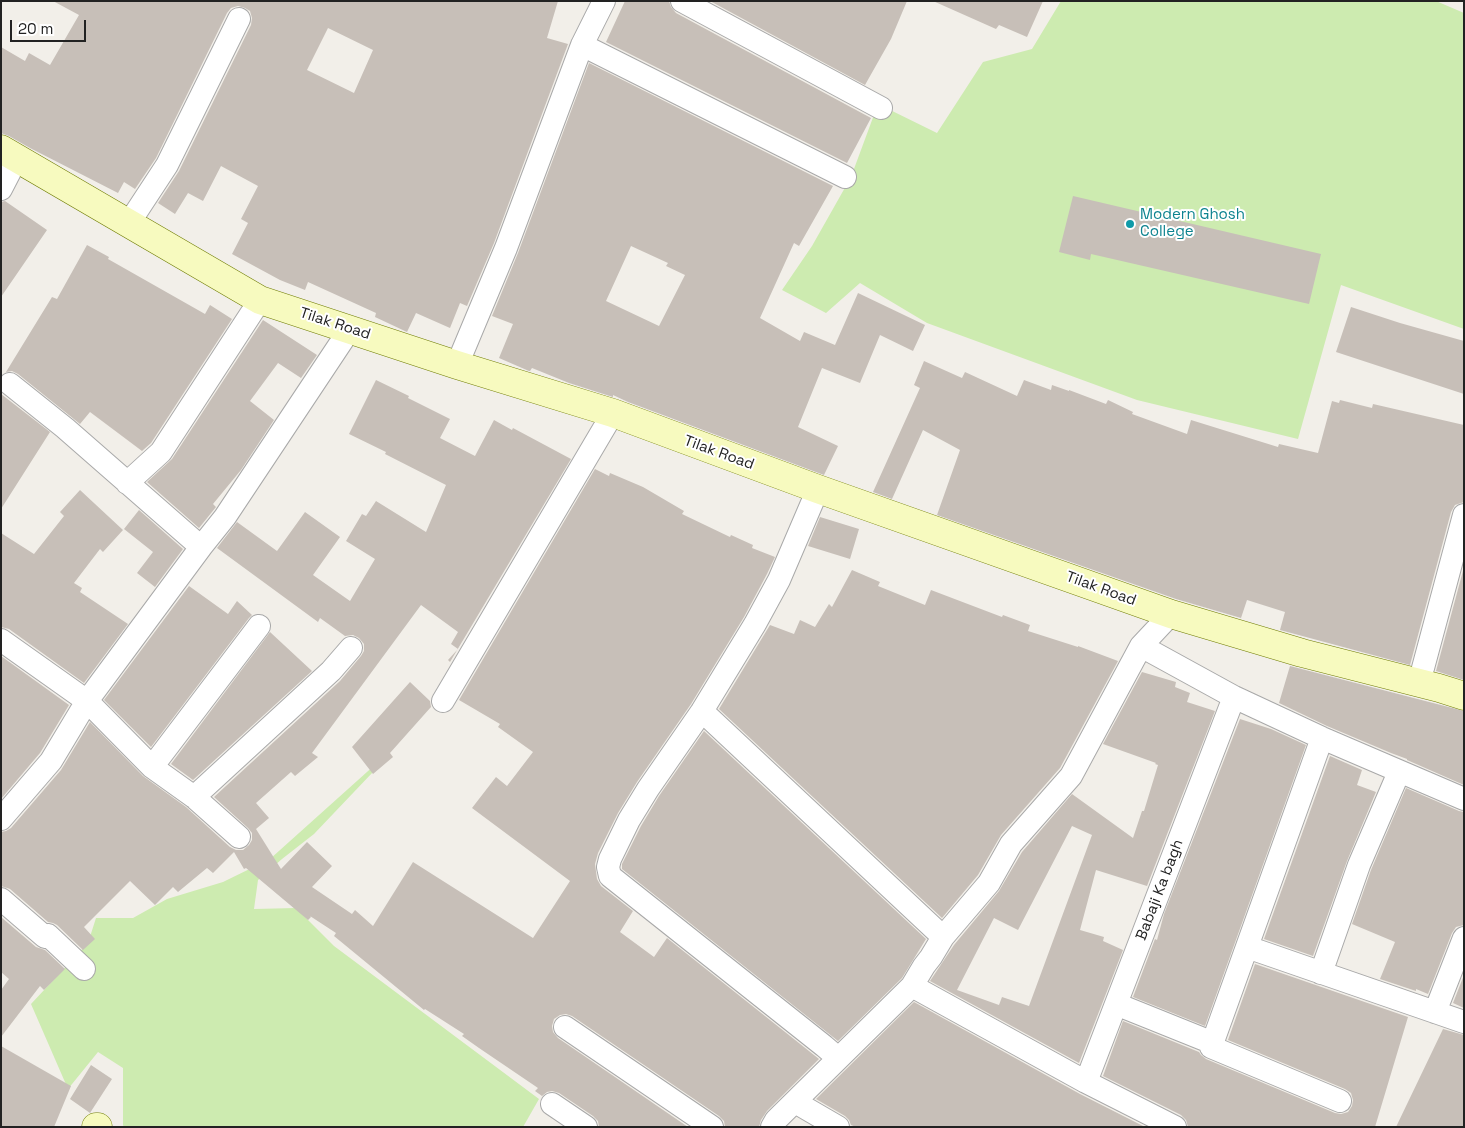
<!DOCTYPE html>
<html>
<head>
<meta charset="utf-8">
<style>
  body { margin:0 }
  #map { position:relative; width:1465px; height:1128px; overflow:hidden; background:#f2efe9; font-family:"Space Grotesk",sans-serif }
  canvas { display:block }
  .frame { position:absolute; inset:0; border:2px solid #222; pointer-events:none }
  .scale { position:absolute; left:10px; top:20px; width:76px; height:22px; box-sizing:border-box; border:2px solid #222; border-top:0; padding-left:6px; font-size:15px; line-height:18px; white-space:nowrap; color:#222; -webkit-text-stroke:4px #fff; paint-order:stroke }
</style>
</head>
<body>
<div id="map">
<canvas width="1465" height="1128"></canvas>
<div class="frame"></div>
<div class="scale">20 m</div>
</div>
<script>
const context = document.querySelector('canvas').getContext('2d');
context.lineJoin = 'round';
function fill(path, color) { context.fillStyle = color; context.fill(path, 'evenodd'); }
function trace(path, color, width, dash) { context.strokeStyle = color; context.lineWidth = width; context.lineCap = dash ? 'butt' : 'round'; context.setLineDash(dash || []); context.stroke(path); }
function label(font, color, halo, rows, align = 'center') {
  context.font = font + ' "Space Grotesk",sans-serif'; context.lineWidth = 4; context.setLineDash([]); context.textBaseline = 'middle'; context.strokeStyle = halo; context.fillStyle = color; for (const [text, x, y, turn = 0] of rows) {
    context.save(); context.translate(x, y); context.rotate((+turn || 0) * Math.PI / 180); context.textAlign = isNaN(turn) ? turn : align; if (halo) context.strokeText(text, 0, 0); context.fillText(text, 0, 0); context.restore();
  }
}
const grass = new Path2D(`
  M 1061,1 L 1436,1 L 1464,13 L 1464,329 L 1341,285 L 1298,439 L 1137,400 L 927,323 L 860,283 L 826,313 L 782,290 L 812,246 L 851,177 L 878,104 L 937,133 L 983,62 L 1032,49 Z
  M 377,763 L 373,772 L 314,834 L 282,859 L 258,880 L 254,909 L 296,908 L 334,946 L 539,1099 L 523,1127 L 124,1127 L 123,1125 L 123,1068 L 98,1052 L 68,1089 L 31,1004 L 88,943 L 96,918 L 133,918 L 167,899 L 223,882 L 270,859 Z`);
const building = new Path2D(`
  M 53,1 L 558,1 L 547,38 L 568,44 L 494,243 L 467,306 L 460,303 L 450,328 L 416,313 L 407,332 L 375,317 L 376,313 L 308,282 L 305,290 L 280,280 L 232,254 L 248,223 L 241,219 L 258,186 L 221,166 L 203,201 L 188,193 L 175,214 L 158,203 L 179,171 L 251,25 L 252,18 L 250,11 L 245,8 L 238,6 L 231,8 L 227,13 L 156,158 L 135,189 L 124,182 L 118,193 L 30,148 L 9,136 L 1,133 L 1,47 L 25,61 L 29,53 L 50,65 L 79,15 ZM 328,28 L 373,50 L 354,93 L 307,70 Z
  M 625,1 L 669,1 L 671,7 L 676,13 L 871,118 L 847,163 L 606,42 Z
  M 710,1 L 907,1 L 891,39 L 865,85 Z
  M 933,1 L 1043,1 L 1027,37 L 999,25 L 996,29 Z
  M 589,63 L 833,186 L 799,246 L 794,243 L 760,318 L 800,341 L 804,332 L 835,345 L 858,293 L 925,325 L 913,351 L 880,335 L 860,383 L 822,368 L 798,427 L 838,446 L 824,475 L 628,402 L 613,395 L 613,397 L 569,383 L 532,368 L 530,371 L 529,371 L 499,358 L 513,324 L 492,316 L 518,253 ZM 631,246 L 668,263 L 666,266 L 685,275 L 659,326 L 606,301 Z
  M 1073,196 L 1321,254 L 1309,304 L 1091,254 L 1090,260 L 1059,252 Z
  M 5,201 L 47,230 L 1,297 L 1,202 Z
  M 87,245 L 109,257 L 108,259 L 205,314 L 210,305 L 232,319 L 151,443 L 142,451 L 90,412 L 80,424 L 18,374 L 12,371 L 6,372 L 52,297 L 57,299 Z
  M 1351,307 L 1400,323 L 1464,341 L 1464,394 L 1336,352 Z
  M 263,320 L 317,355 L 301,378 L 278,363 L 250,401 L 274,420 L 241,470 L 213,504 L 216,507 L 199,528 L 147,482 L 172,459 Z
  M 924,361 L 962,378 L 965,372 L 1017,396 L 1024,380 L 1051,390 L 1052,385 L 1069,391 L 1069,390 L 1106,404 L 1108,400 L 1133,412 L 1132,414 L 1187,434 L 1191,420 L 1278,447 L 1279,444 L 1318,453 L 1332,401 L 1339,403 L 1340,400 L 1372,408 L 1373,404 L 1464,425 L 1464,502 L 1455,505 L 1451,512 L 1410,665 L 1280,630 L 1285,612 L 1247,600 L 1241,618 L 1176,599 L 937,515 L 960,450 L 923,430 L 892,499 L 873,492 L 920,388 L 914,385 Z
  M 376,380 L 409,396 L 408,398 L 450,419 L 440,438 L 475,456 L 494,420 L 512,430 L 513,428 L 571,459 L 450,662 L 448,660 L 458,649 L 451,644 L 458,632 L 421,605 L 312,753 L 318,757 L 295,776 L 291,772 L 256,803 L 269,818 L 256,829 L 281,869 L 307,842 L 332,866 L 312,887 L 352,914 L 355,910 L 373,926 L 413,862 L 533,938 L 570,881 L 472,808 L 496,777 L 507,786 L 533,752 L 498,727 L 500,724 L 459,700 L 595,469 L 609,476 L 610,473 L 643,487 L 684,511 L 682,514 L 730,537 L 731,535 L 753,545 L 752,548 L 775,557 L 767,574 L 744,617 L 691,704 L 637,782 L 618,813 L 598,853 L 595,864 L 597,879 L 601,886 L 633,911 L 620,932 L 654,957 L 667,938 L 819,1059 L 767,1111 L 761,1120 L 759,1127 L 725,1127 L 724,1121 L 719,1116 L 572,1016 L 566,1014 L 560,1015 L 554,1019 L 552,1026 L 553,1032 L 558,1038 L 688,1127 L 599,1127 L 598,1121 L 593,1116 L 559,1093 L 552,1091 L 547,1092 L 542,1096 L 535,1091 L 538,1088 L 479,1048 L 462,1036 L 464,1034 L 425,1009 L 424,1010 L 334,936 L 336,933 L 310,916 L 311,917 L 308,920 L 246,868 L 244,869 L 234,852 L 213,873 L 207,868 L 178,892 L 173,887 L 155,905 L 130,881 L 84,927 L 95,939 L 83,950 L 57,925 L 53,923 L 48,922 L 10,889 L 1,886 L 1,832 L 6,831 L 11,828 L 61,770 L 90,722 L 143,776 L 186,807 L 230,847 L 236,850 L 243,850 L 249,845 L 252,840 L 252,833 L 248,828 L 214,797 L 340,681 L 361,656 L 364,651 L 364,644 L 359,638 L 353,635 L 345,636 L 320,618 L 318,622 L 217,548 L 237,522 L 277,551 L 305,512 L 340,537 L 313,575 L 350,601 L 375,559 L 346,541 L 362,514 L 366,516 L 376,501 L 426,532 L 446,485 L 385,454 L 386,452 L 349,434 Z
  M 1,394 L 50,432 L 1,509 Z
  M 80,490 L 123,530 L 103,552 L 100,549 L 74,583 L 82,588 L 80,592 L 128,624 L 84,683 L 9,629 L 1,627 L 1,533 L 34,554 L 64,516 L 60,512 Z
  M 139,510 L 183,549 L 155,587 L 137,573 L 153,552 L 124,529 Z
  M 820,517 L 859,529 L 850,559 L 808,546 Z
  M 1464,567 L 1464,680 L 1436,671 Z
  M 852,570 L 880,582 L 878,586 L 925,605 L 931,590 L 1002,617 L 1003,615 L 1030,625 L 1028,631 L 1078,647 L 1078,646 L 1118,661 L 1060,768 L 1001,835 L 978,875 L 942,918 L 719,709 L 770,625 L 794,634 L 800,620 L 815,627 L 829,604 L 832,607 Z
  M 189,586 L 228,614 L 237,601 L 252,615 L 249,618 L 151,747 L 104,700 Z
  M 270,632 L 312,671 L 193,780 L 171,764 Z
  M 1,656 L 69,705 L 40,753 L 1,799 Z
  M 1290,666 L 1464,711 L 1464,785 L 1407,760 L 1407,759 L 1391,753 L 1327,726 L 1279,703 Z
  M 1142,672 L 1176,682 L 1175,687 L 1190,693 L 1187,702 L 1215,711 L 1147,886 L 1096,870 L 1080,930 L 1104,937 L 1103,941 L 1123,950 L 1079,1063 L 930,981 L 954,945 L 999,891 L 1022,852 L 1072,794 L 1133,838 L 1142,811 L 1144,811 L 1158,765 L 1155,764 L 1156,763 L 1103,744 ZM 1072,826 L 1092,835 L 1029,1006 L 1002,997 L 999,1005 L 957,990 L 994,918 L 1018,930 Z
  M 410,682 L 430,701 L 431,707 L 390,753 L 393,757 L 373,774 L 352,747 Z
  M 1240,719 L 1271,729 L 1306,745 L 1205,1026 L 1133,997 L 1155,939 L 1157,940 L 1164,914 Z
  M 704,731 L 926,939 L 902,978 L 838,1041 L 622,869 L 622,864 L 641,826 L 659,796 Z
  M 1330,756 L 1362,770 L 1357,785 L 1376,792 L 1347,861 L 1313,956 L 1264,939 Z
  M 1406,788 L 1459,811 L 1464,812 L 1464,925 L 1456,927 L 1452,933 L 1428,994 L 1416,989 L 1416,991 L 1380,979 L 1395,942 L 1352,924 L 1371,870 Z
  M 1,917 L 36,947 L 45,950 L 65,969 L 44,990 L 40,986 L 1,1037 L 1,990 L 9,979 L 1,972 Z
  M 1255,964 L 1408,1017 L 1375,1127 L 1188,1127 L 1186,1120 L 1181,1115 L 1103,1076 L 1123,1021 L 1199,1052 L 1201,1055 L 1206,1059 L 1335,1113 L 1341,1114 L 1348,1112 L 1352,1106 L 1353,1100 L 1351,1093 L 1345,1089 L 1228,1040 Z
  M 1464,975 L 1464,1008 L 1453,1003 Z
  M 914,1002 L 1080,1094 L 1145,1127 L 856,1127 L 851,1125 L 849,1120 L 845,1116 L 816,1099 Z
  M 1443,1029 L 1464,1035 L 1464,1127 L 1396,1127 Z
  M 1,1046 L 71,1086 L 54,1127 L 1,1127 Z
  M 91,1065 L 112,1079 L 90,1113 L 70,1099 Z`);
const street = new Path2D(`
  M 682,1 L 881,108
  M 582,45 L 845,177
  M 1,189 L 17,158
  M 129,223 L 167,165 L 239,19
  M 457,365 L 506,248 L 582,45 L 604,1
  M 10,384 L 65,428 L 201,547
  M 127,483 L 161,452 L 260,300
  M 818,489 L 779,580 L 755,624 L 702,711 L 648,789 L 629,820 L 610,859 L 608,867 L 610,876 L 824,1046 L 838,1058
  M 1,640 L 87,701 L 152,767 L 194,797 L 239,837
  M 1141,646 L 1234,697 L 1322,738 L 1464,799
  M 1419,683 L 1464,515
  M 443,701 L 613,413
  M 702,711 L 943,937
  M 1322,738 L 1211,1047 L 1340,1101
  M 152,767 L 259,626
  M 194,797 L 331,671 L 351,648
  M 1,819 L 51,761 L 87,701 L 201,547 L 225,517 L 350,329
  M 1,899 L 45,937 L 48,935 L 50,937 L 84,969
  M 1247,947 L 1464,1022
  M 1321,973 L 1359,865 L 1399,772
  M 912,986 L 1086,1082 L 1175,1127
  M 1116,1004 L 1213,1043
  M 1435,1012 L 1464,938
  M 565,1027 L 712,1127
  M 1086,1082 L 1234,697
  M 795,1102 L 838,1127
  M 552,1104 L 586,1127
  M 772,1127 L 776,1120 L 912,986 L 924,966 L 931,957 L 943,937 L 989,883 L 1011,844 L 1071,776 L 1141,646 L 1171,614`);
const secondary = new Path2D(`
  M 1,149 L 260,300 L 457,365 L 613,413 L 818,489 L 1171,614 L 1302,653 L 1439,688 L 1464,696
  M 96,1127 L 98,1127`);
const markers = [
  [1130,224,5,"#0f9aa8"]
];
const cultureNames = [
  ["Modern Ghosh",1140,215],
  ["College",1140,232]
];
const streetNames = [
  ["Tilak Road",335,324,18],
  ["Tilak Road",719,453,20],
  ["Tilak Road",1101,589,20],
  ["Babaji Ka bagh",1160,890,-69]
];
fill(grass, '#cdebb0');
fill(building, '#c7bfb8');
trace(street, '#a9a9a9', 24);
trace(secondary, '#707d05', 29);
trace(street, '#fff', 22);
trace(secondary, '#f7fabf', 28);
for (const [x, y, r, color] of markers) { const dot = new Path2D(); dot.arc(x, y, r, 0, 2 * Math.PI); context.fillStyle = color; context.fill(dot); trace(dot, '#fff', 2); }
label('15px', '#0d838f', '#fff', cultureNames, 'left');
label('15px', '#222', '#fff', streetNames);
</script>
</body>
</html>
